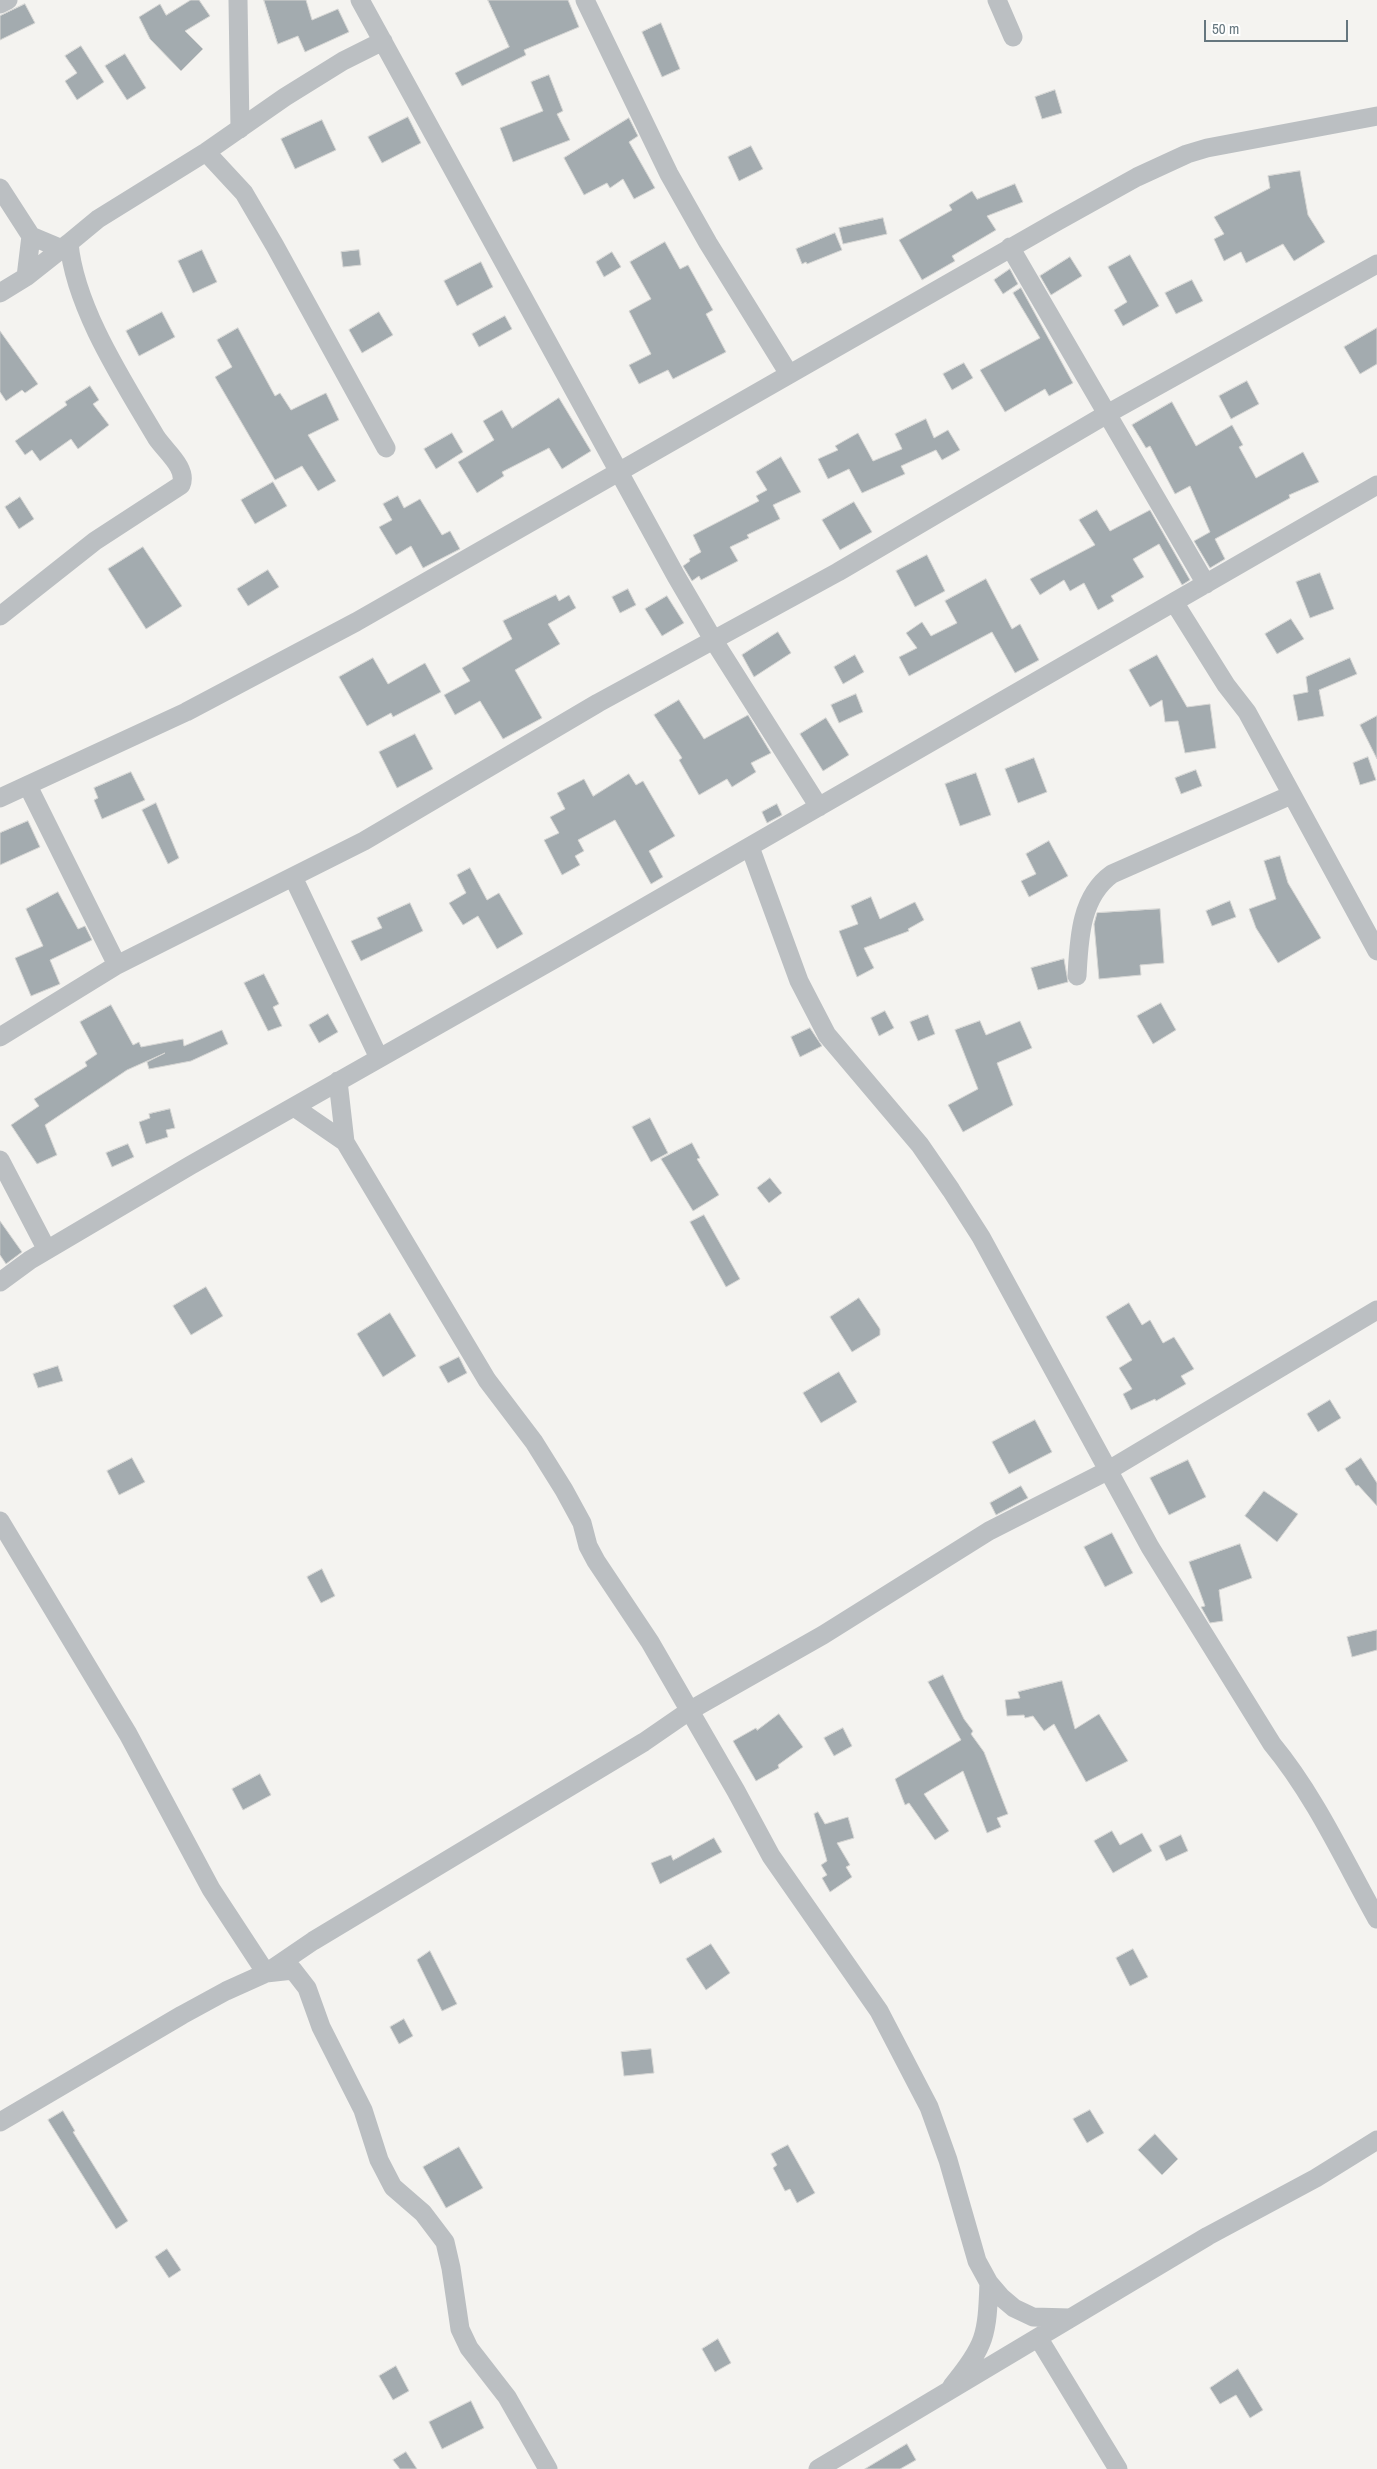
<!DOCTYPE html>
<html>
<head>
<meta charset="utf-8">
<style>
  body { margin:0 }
  #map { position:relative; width:1377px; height:2469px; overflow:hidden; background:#f4f3f0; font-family:"Archivo Narrow",sans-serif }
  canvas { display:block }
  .scale { position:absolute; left:1204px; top:20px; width:144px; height:22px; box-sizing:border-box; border:2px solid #65767e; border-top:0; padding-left:6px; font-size:15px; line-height:18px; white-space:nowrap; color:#65767e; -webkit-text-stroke:4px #fff; paint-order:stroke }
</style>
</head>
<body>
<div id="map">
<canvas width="1377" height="2469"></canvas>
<div class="scale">50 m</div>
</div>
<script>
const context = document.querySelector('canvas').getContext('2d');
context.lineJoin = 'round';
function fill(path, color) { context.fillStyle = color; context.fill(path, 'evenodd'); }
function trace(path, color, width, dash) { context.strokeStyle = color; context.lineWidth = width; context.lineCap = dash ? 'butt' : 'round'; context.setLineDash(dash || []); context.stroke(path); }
const building = new Path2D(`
  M 191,0 L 199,0 L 210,16 L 185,31 L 203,49 L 181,71 L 150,39 L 139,17 L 160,4 L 166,15 Z
  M 264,0 L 306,0 L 312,20 L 338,9 L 349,32 L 305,52 L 298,36 L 278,44 Z
  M 488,0 L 568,0 L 579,27 L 524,50 L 526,55 L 462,86 L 455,73 L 509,47 Z
  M 25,4 L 35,23 L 0,40 L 0,16 Z
  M 661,23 L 680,69 L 662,77 L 642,32 Z
  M 81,46 L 104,82 L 77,100 L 65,81 L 77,73 L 65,56 Z
  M 125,54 L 146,88 L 127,100 L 105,66 Z
  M 549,75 L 563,111 L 557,114 L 570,140 L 513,162 L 500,128 L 543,111 L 531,82 Z
  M 1055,90 L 1062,113 L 1042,119 L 1035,97 Z
  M 408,117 L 421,143 L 382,163 L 368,137 Z
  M 629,118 L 638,136 L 629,142 L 655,188 L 634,199 L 623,179 L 610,188 L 607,183 L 584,195 L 564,158 Z
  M 322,120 L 336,150 L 295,169 L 281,139 Z
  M 751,146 L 763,169 L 739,181 L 728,157 Z
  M 1300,171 L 1308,215 L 1325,242 L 1294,261 L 1283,244 L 1246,263 L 1241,252 L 1224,261 L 1214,239 L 1224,234 L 1214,217 L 1270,188 L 1268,176 Z
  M 1015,184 L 1023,202 L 987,216 L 996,230 L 952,256 L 955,261 L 922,280 L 899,240 L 952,210 L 949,205 L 972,191 L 977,199 Z
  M 883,218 L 887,234 L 843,244 L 839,228 Z
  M 835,233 L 842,250 L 807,264 L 806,262 L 802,264 L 796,249 Z
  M 665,242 L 680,269 L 688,265 L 713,310 L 706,314 L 726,352 L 673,379 L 668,370 L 639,384 L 629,365 L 651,354 L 629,311 L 651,299 L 630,262 Z
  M 202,250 L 217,282 L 193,293 L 178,261 Z
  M 359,250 L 361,265 L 343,267 L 341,252 Z
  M 612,252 L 621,267 L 604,277 L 596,262 Z
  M 1130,255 L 1159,306 L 1123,326 L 1114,310 L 1127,302 L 1108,267 Z
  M 1070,257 L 1082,276 L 1051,295 L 1040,276 Z
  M 481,262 L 493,287 L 457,306 L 444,281 Z
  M 1010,269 L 1018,284 L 1003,294 L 994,280 Z
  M 1192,280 L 1203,301 L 1176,314 L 1165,293 Z
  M 1021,288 L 1073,383 L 1049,396 L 1045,389 L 1005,412 L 980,370 L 1040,338 L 1013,293 Z
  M 162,312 L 175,337 L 139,356 L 126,331 Z
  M 379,312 L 393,335 L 362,353 L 349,330 Z
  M 505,316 L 512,329 L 479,347 L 472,334 Z
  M 238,328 L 275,396 L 280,393 L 291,410 L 326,393 L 339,420 L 308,435 L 336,481 L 318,491 L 302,466 L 275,480 L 215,377 L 232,367 L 217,340 Z
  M 1377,328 L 1377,364 L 1360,374 L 1344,347 Z
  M 0,331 L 38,384 L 25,393 L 22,390 L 6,401 L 0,392 Z
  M 964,363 L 973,378 L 952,390 L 943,374 Z
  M 1247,381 L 1259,404 L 1231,419 L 1219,396 Z
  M 90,386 L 99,400 L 93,404 L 109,425 L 78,449 L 71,439 L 40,461 L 32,450 L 25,455 L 15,441 L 67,405 L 65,402 Z
  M 559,398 L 591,451 L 562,469 L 549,448 L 502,472 L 504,476 L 477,493 L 458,462 L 494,440 L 483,421 L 502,410 L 512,428 Z
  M 1172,402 L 1196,446 L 1232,425 L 1243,445 L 1239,447 L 1256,478 L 1303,452 L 1319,482 L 1289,495 L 1290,498 L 1215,539 L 1225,559 L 1210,568 L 1194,541 L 1210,532 L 1190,486 L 1175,494 L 1150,446 L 1146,448 L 1132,425 Z
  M 926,419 L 934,438 L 948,430 L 960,450 L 942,460 L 936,450 L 901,466 L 905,474 L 862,493 L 849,469 L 828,479 L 818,459 L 838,450 L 835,446 L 858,433 L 873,461 L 902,449 L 895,434 Z
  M 452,433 L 463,452 L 436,469 L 424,449 Z
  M 781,457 L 801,492 L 773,505 L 780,519 L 747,535 L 749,538 L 730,547 L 738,561 L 701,580 L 699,576 L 692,581 L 683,566 L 690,561 L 689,559 L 701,552 L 693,535 L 759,501 L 756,496 L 767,490 L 756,472 Z
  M 273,482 L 287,506 L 255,524 L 241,500 Z
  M 398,496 L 404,508 L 420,499 L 442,535 L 450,531 L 460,549 L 423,568 L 411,546 L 396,555 L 379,527 L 392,520 L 383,504 Z
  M 20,497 L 34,519 L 19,529 L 5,507 Z
  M 854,502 L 872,532 L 840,550 L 822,520 Z
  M 1097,510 L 1110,531 L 1150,510 L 1190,580 L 1182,585 L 1159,544 L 1133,559 L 1144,577 L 1111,596 L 1114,601 L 1098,610 L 1084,583 L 1070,591 L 1064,580 L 1040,595 L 1030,579 L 1095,545 L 1079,520 Z
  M 143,547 L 182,606 L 146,629 L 108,569 Z
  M 927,555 L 945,591 L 915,607 L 896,571 Z
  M 268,570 L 279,587 L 248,606 L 237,589 Z
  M 1320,573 L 1334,609 L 1310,618 L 1296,582 Z
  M 986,579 L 1012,629 L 1020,624 L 1039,660 L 1015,673 L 992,632 L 909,676 L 899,657 L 917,648 L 906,633 L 922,622 L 931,636 L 957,623 L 945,601 Z
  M 628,589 L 636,605 L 620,613 L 612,597 Z
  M 556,595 L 559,601 L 569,595 L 576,608 L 548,624 L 560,644 L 515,670 L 542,718 L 503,739 L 480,701 L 455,715 L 444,695 L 470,681 L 462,668 L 512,639 L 503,621 Z
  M 667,596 L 684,623 L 662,636 L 645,609 Z
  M 1291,619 L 1304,639 L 1277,654 L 1265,634 Z
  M 778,632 L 791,653 L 754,677 L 742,655 Z
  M 855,655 L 864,672 L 843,684 L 834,667 Z
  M 1157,655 L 1187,707 L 1210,704 L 1216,748 L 1185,753 L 1178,721 L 1165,722 L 1162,700 L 1150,707 L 1129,670 Z
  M 373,658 L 388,684 L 425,663 L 441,692 L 393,717 L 391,713 L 367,726 L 339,677 Z
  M 1350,658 L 1357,674 L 1319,690 L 1324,716 L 1298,721 L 1293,695 L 1308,692 L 1306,677 Z
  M 856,694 L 863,712 L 839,723 L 831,705 Z
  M 679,700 L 704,739 L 748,715 L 771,753 L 751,763 L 756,772 L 732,787 L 727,779 L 699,795 L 679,760 L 682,758 L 654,715 Z
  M 1377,716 L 1377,759 L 1360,725 Z
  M 826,718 L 849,755 L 823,771 L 800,734 Z
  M 415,734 L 433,769 L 397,788 L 379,752 Z
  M 1368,757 L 1376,780 L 1360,785 L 1353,763 Z
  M 1034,758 L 1047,792 L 1018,803 L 1005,769 Z
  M 1196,770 L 1202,786 L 1181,794 L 1175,778 Z
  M 131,772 L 145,800 L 102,819 L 94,800 L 98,798 L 94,788 Z
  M 976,773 L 991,815 L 960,826 L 945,784 Z
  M 629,774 L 636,785 L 643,781 L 675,836 L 649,851 L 663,877 L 651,884 L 615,820 L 578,840 L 584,851 L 575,856 L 580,865 L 562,875 L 544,840 L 559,833 L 550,817 L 565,809 L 557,793 L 584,779 L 593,796 Z
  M 156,803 L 179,858 L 168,864 L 142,810 Z
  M 777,804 L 782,815 L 767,823 L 762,812 Z
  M 28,821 L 40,847 L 0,865 L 0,833 Z
  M 1049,841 L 1068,876 L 1029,897 L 1021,881 L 1036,874 L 1026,854 Z
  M 1280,856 L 1288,883 L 1321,938 L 1278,963 L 1256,928 L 1249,909 L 1276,899 L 1264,861 Z
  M 470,868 L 487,900 L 499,893 L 523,934 L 497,949 L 478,916 L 463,925 L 449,903 L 466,893 L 457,875 Z
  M 58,892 L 78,929 L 85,926 L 92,940 L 50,960 L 60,984 L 31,996 L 15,958 L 43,946 L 26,909 Z
  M 871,897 L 880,919 L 915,902 L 924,920 L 908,929 L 909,931 L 864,948 L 874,968 L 857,977 L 839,931 L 858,924 L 851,906 Z
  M 1230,901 L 1236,917 L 1212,926 L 1206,911 Z
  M 410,903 L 423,931 L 361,961 L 351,941 L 382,928 L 377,918 Z
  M 1160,909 L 1164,963 L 1140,965 L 1141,975 L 1099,979 L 1094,924 L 1097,913 Z
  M 1064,959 L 1068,982 L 1038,990 L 1031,968 Z
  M 264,974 L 279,1004 L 273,1007 L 282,1026 L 268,1031 L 244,983 Z
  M 1161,1003 L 1176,1030 L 1153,1044 L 1137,1016 Z
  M 111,1005 L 133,1045 L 139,1042 L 141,1047 L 183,1039 L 184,1046 L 222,1030 L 228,1044 L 191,1061 L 149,1069 L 147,1062 L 165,1053 L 127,1070 L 45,1125 L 57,1155 L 37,1164 L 11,1125 L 39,1106 L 34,1099 L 87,1066 L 85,1062 L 97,1054 L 80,1022 Z
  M 885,1011 L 894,1028 L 879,1036 L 871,1018 Z
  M 328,1014 L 338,1032 L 319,1043 L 309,1025 Z
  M 928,1015 L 935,1034 L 918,1041 L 910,1022 Z
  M 980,1021 L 986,1035 L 1020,1021 L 1032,1048 L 997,1063 L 1013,1105 L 963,1132 L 948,1105 L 978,1089 L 955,1030 Z
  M 810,1028 L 822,1046 L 800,1057 L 791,1037 Z
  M 170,1109 L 175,1128 L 166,1130 L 168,1137 L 146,1144 L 139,1122 L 150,1118 L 149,1114 Z
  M 650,1118 L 668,1153 L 651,1162 L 632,1127 Z
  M 692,1143 L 700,1158 L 697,1159 L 719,1195 L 693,1211 L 661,1159 Z
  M 128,1144 L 134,1157 L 112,1167 L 106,1153 Z
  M 770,1178 L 782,1193 L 769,1203 L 757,1188 Z
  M 704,1215 L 740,1279 L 726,1287 L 690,1222 Z
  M 0,1221 L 22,1252 L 6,1264 L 0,1255 Z
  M 206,1287 L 223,1316 L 191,1335 L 173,1306 Z
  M 859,1298 L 880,1329 L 880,1335 L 852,1352 L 830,1317 Z
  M 1129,1303 L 1142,1325 L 1150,1320 L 1163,1343 L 1174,1337 L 1194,1369 L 1181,1376 L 1186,1384 L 1156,1401 L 1155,1399 L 1131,1410 L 1123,1394 L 1132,1389 L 1119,1368 L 1132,1360 L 1106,1317 Z
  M 390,1313 L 416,1356 L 383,1377 L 357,1334 Z
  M 459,1357 L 467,1373 L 448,1383 L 439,1367 Z
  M 58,1366 L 63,1381 L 38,1388 L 33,1374 Z
  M 839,1372 L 857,1402 L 821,1423 L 803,1393 Z
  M 1330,1400 L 1341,1418 L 1318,1432 L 1307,1414 Z
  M 1035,1420 L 1052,1452 L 1009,1474 L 992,1442 Z
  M 132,1458 L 145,1482 L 119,1495 L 107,1471 Z
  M 1361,1458 L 1377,1483 L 1377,1506 L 1358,1485 L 1356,1486 L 1345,1469 Z
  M 1188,1460 L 1206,1497 L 1169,1515 L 1150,1478 Z
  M 1021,1486 L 1028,1498 L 996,1515 L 990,1503 Z
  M 1264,1491 L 1298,1514 L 1277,1542 L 1245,1516 Z
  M 1112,1533 L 1133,1573 L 1105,1587 L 1084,1547 Z
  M 1240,1544 L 1252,1578 L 1219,1590 L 1223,1621 L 1210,1623 L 1201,1607 L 1205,1606 L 1189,1562 Z
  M 322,1569 L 335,1596 L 321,1603 L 307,1577 Z
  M 1377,1630 L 1377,1650 L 1352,1657 L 1347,1637 Z
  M 943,1675 L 964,1719 L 973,1731 L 971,1734 L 984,1752 L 1008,1814 L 997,1818 L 1001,1827 L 987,1833 L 963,1771 L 924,1794 L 949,1831 L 935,1840 L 909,1803 L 905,1805 L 895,1779 L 961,1740 L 928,1682 Z
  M 1062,1681 L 1075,1729 L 1099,1714 L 1128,1761 L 1086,1782 L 1054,1724 L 1044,1731 L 1033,1716 L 1025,1718 L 1024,1715 L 1007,1716 L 1005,1700 L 1020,1698 L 1018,1692 Z
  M 779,1714 L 803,1747 L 778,1765 L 779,1768 L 756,1781 L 733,1741 L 756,1728 L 757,1730 Z
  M 843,1728 L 852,1746 L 834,1756 L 824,1738 Z
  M 260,1774 L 271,1795 L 243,1810 L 232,1789 Z
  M 818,1812 L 825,1824 L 848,1817 L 854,1838 L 837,1843 L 850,1865 L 846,1867 L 852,1877 L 830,1892 L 822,1878 L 827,1875 L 821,1865 L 827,1861 L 814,1814 Z
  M 1112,1831 L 1120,1845 L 1142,1833 L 1152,1851 L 1113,1873 L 1094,1841 Z
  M 1181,1835 L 1188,1851 L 1166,1861 L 1159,1846 Z
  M 714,1838 L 722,1852 L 660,1884 L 651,1863 L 671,1855 L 673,1860 Z
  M 711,1944 L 730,1973 L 706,1990 L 686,1959 Z
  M 1133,1949 L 1148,1977 L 1130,1986 L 1116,1958 Z
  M 430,1951 L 457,2004 L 442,2011 L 417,1960 Z
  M 404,2019 L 413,2036 L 399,2044 L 390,2027 Z
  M 651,2049 L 654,2073 L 624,2076 L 621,2052 Z
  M 1090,2110 L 1104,2133 L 1087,2143 L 1073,2119 Z
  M 63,2111 L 75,2131 L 73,2132 L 128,2221 L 116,2229 L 48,2120 Z
  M 1155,2134 L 1178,2159 L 1162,2175 L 1138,2150 Z
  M 788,2145 L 815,2193 L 797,2203 L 790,2189 L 785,2191 L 773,2168 L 777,2165 L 771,2154 Z
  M 459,2147 L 483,2188 L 446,2208 L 423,2167 Z
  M 167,2249 L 181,2270 L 169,2278 L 155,2257 Z
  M 718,2339 L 731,2363 L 715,2372 L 702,2349 Z
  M 396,2366 L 409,2391 L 393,2400 L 379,2376 Z
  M 1238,2369 L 1263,2410 L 1250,2418 L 1236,2395 L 1220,2404 L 1210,2388 Z
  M 471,2401 L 484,2428 L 442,2449 L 429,2422 Z
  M 907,2444 L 916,2460 L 900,2469 L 865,2469 Z
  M 406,2452 L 417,2469 L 400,2469 L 393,2460 Z`);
const minor = new Path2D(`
  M 238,0 L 240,129
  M 360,0 L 676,576 L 714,641 L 819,807
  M 585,0 L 669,174 L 708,243 L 789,374
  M 997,0 L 1013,37
  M 0,4 L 8,0
  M 206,152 L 244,193 L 275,246 L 386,448
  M 0,188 L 31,236 L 62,249
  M 1010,247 L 1206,584
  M 26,277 L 31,236
  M 0,293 L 26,277 L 69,243
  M 1174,602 L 1226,685 L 1247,712 L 1377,951
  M 0,616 L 95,541 L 181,485 C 188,468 165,451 156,437 C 123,381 75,308 69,243 L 98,219 L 206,152 L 285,97 L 343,61 L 383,41
  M 28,786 L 117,965 L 364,841 L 598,703 L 838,572 L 1107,414 L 1377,264
  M 0,798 L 186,712 L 356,622 L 1056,222 L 1137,177 L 1187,154 L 1207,148 L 1377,116
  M 750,847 L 799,981 L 827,1035 L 920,1145 L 951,1190 L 981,1237 L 1150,1547 L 1272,1744 C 1315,1796 1344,1860 1377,1919
  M 293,877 L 379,1058
  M 1077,976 C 1079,940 1080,897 1112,874 L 1291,795
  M 0,1037 L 117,965
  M 338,1081 L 345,1142 L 487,1380 L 534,1442 L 564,1490 L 582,1523 L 588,1546 L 596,1561 L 650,1642 L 736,1791 L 771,1856 L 879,2011 L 929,2107 L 948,2160 L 977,2261 L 989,2283 L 1001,2297 L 1014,2308 L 1033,2317 L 1070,2318
  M 294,1107 L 345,1142
  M 0,1160 L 47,1250
  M 0,1282 L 30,1260 L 191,1165 L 558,957 L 1377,485
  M 0,1521 L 128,1734 L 211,1889 L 266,1973 L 293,1970 L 307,1988 L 321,2027 L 363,2110 L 379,2160 L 393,2187 L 423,2213 L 445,2242 L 451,2268 L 460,2329 L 469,2348 L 507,2397 L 548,2469
  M 0,2122 L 182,2015 L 226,1991 L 266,1973 L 313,1941 L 644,1742 L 689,1711 L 823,1635 L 989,1531 L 1109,1470 L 1377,1310
  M 1039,2339 L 1118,2469
  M 952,2386 C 986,2345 987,2335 989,2283
  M 818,2469 L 1208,2236 L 1316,2178 L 1377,2140`);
fill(building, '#a3abaf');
trace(building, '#d5d5d3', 1);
trace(minor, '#bbbfc2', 19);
</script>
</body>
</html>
